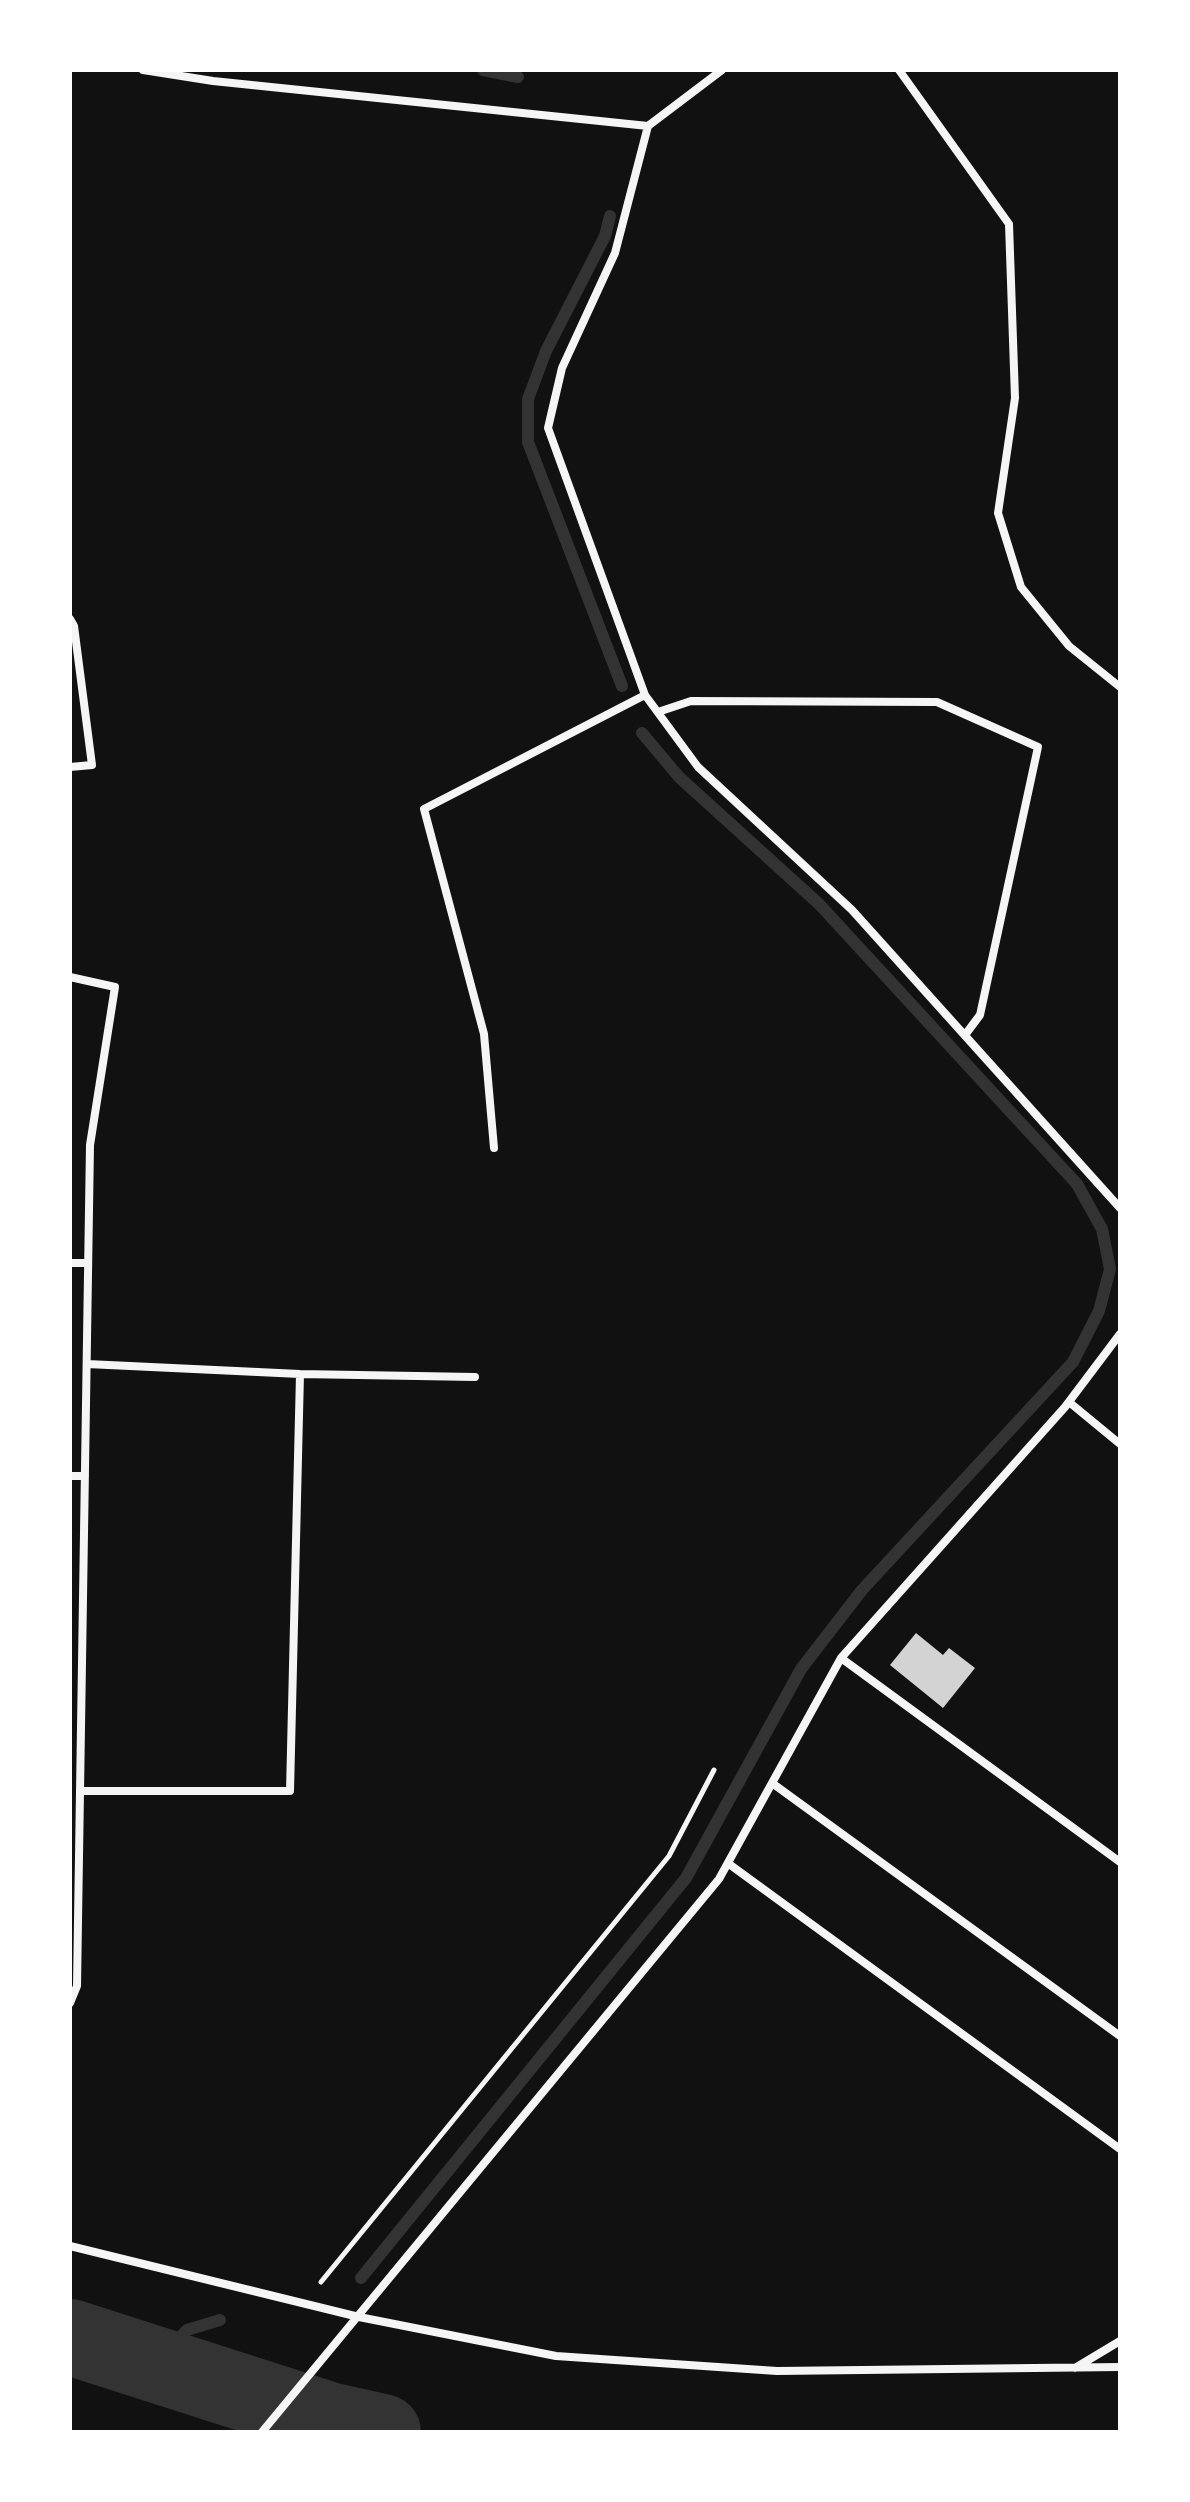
<!DOCTYPE html>
<html>
<head>
<meta charset="utf-8">
<style>
  body { margin:0 }
  #map { position:relative; width:1190px; height:2502px; overflow:hidden; background:#111; font-family:Georgia,serif }
  canvas { display:block }
  .frame { position:absolute; inset:0; border:72px solid #fff; pointer-events:none }
</style>
</head>
<body>
<div id="map">
<canvas width="1190" height="2502"></canvas>
<div class="frame"></div>
</div>
<script>
const context = document.querySelector('canvas').getContext('2d');
context.lineJoin = 'round';
function trace(path, color, width, dash) { context.strokeStyle = color; context.lineWidth = width; context.lineCap = dash ? 'butt' : 'round'; context.setLineDash(dash || []); context.stroke(path); }
function fill(path, color) { context.fillStyle = color; context.fill(path, 'evenodd'); }
const stream = new Path2D(`
  M 483,70 L 518,77
  M 610,216 L 605,236 L 546,351 L 528,399 L 528,442 L 622,686
  M 361,2278 L 686,1878 L 801,1669 L 862,1590 L 1073,1362 L 1099,1311 L 1110,1269 L 1102,1229 L 1077,1184 L 819,904 L 679,777 L 642,733
  M 156,2365 L 187,2330 L 220,2320`);
const river = new Path2D(`
  M 70,2337 L 329,2420 L 383,2432`);
const building = new Path2D(`
  M 916,1633 L 943,1655 L 949,1648 L 975,1668 L 943,1708 L 890,1665 Z`);
const path = new Path2D(`
  M 321,2282 L 669,1856 L 714,1770`);
const minor = new Path2D(`
  M 143,70 L 213,81 L 648,126
  M 722,70 L 648,126 L 615,253 L 562,368 L 548,428 L 645,695 L 698,767 L 852,910 L 1120,1208
  M 899,70 L 1009,224 L 1015,398 L 998,513 L 1021,587 L 1069,646 L 1120,687
  M 70,619 L 74,626 L 92,765 L 70,767
  M 658,712 L 691,701 L 937,702 L 1038,747 L 980,1015 L 965,1035
  M 70,977 L 115,987 L 90,1145 L 77,1986 L 70,2003
  M 494,1148 L 484,1034 L 424,809 L 645,695
  M 70,1263 L 88,1263
  M 87,1364 L 300,1374 L 475,1377
  M 1069,1402 L 1120,1444
  M 70,1476 L 85,1476
  M 841,1658 L 1120,1862
  M 772,1783 L 1120,2036
  M 80,1791 L 290,1791 L 300,1374
  M 729,1864 L 1120,2149
  M 70,2246 L 359,2317 L 556,2356 L 777,2371 L 1120,2367
  M 1075,2368 L 1120,2341
  M 262,2432 L 719,1879 L 841,1658 L 1065,1407 L 1120,1334`);
trace(stream, '#333', 12);
trace(river, '#333', 76);
fill(building, '#d3d3d3');
trace(path, '#f5f5f5', 5);
trace(minor, '#f5f5f5', 8);
</script>
</body>
</html>
